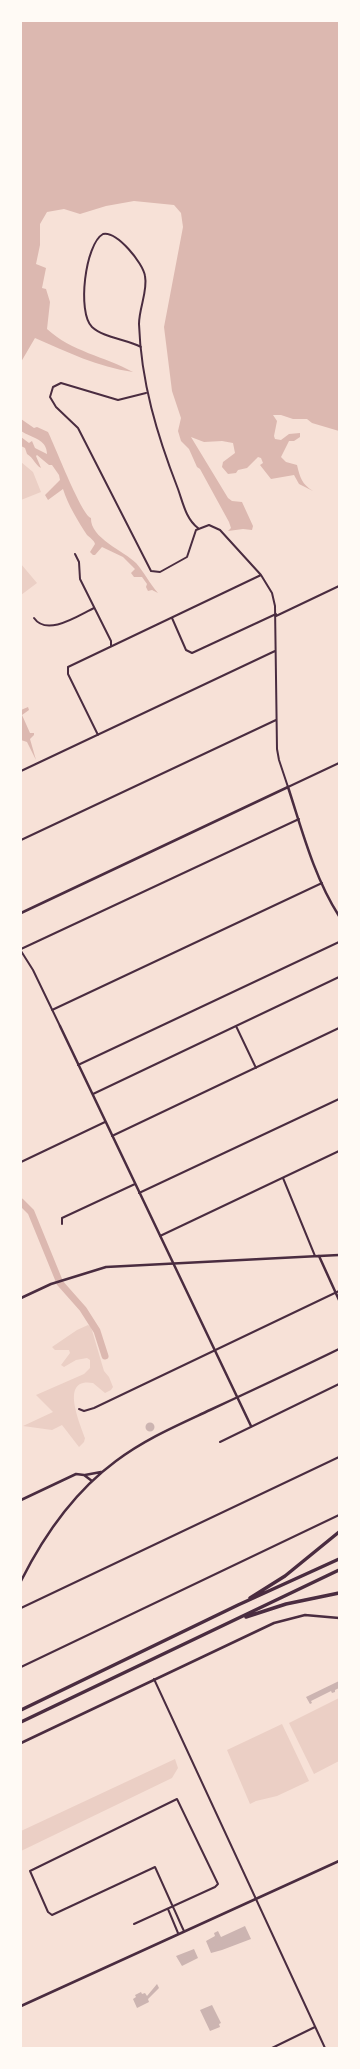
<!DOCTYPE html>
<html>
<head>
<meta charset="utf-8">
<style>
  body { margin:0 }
  #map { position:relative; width:360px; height:2069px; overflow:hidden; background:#f7e1d7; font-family:Merriweather,serif }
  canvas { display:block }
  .frame { position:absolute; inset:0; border:22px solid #fffaf5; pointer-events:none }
</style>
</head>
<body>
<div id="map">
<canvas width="360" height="2069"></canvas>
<div class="frame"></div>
</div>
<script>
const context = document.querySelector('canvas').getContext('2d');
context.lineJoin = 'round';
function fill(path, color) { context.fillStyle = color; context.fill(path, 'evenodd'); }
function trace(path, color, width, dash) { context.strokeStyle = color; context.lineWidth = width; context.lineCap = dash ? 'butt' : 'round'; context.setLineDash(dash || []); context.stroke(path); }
const green = new Path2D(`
  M 21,462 L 33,472 L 41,492 L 21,500 Z
  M 21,564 L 37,583 L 21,595 Z
  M 88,1325 L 91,1327 L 104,1371 L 109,1377 L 113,1387 L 111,1390 L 105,1393 L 93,1383 C 59,1377 80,1423 85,1438 L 84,1442 L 79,1447 L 62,1425 L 52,1430 L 23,1426 L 53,1412 L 36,1395 L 84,1374 L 90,1368 L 90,1360 L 87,1358 L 76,1360 L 64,1367 L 61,1365 L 70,1353 L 69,1350 L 55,1350 L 52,1347 L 77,1330 Z
  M 339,1698 L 339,1761 L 314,1774 L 289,1723 Z
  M 282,1724 L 309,1781 L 277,1796 L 256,1801 L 250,1804 L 227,1750 Z
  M 175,1759 L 178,1768 L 172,1778 L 21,1851 L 21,1831 Z`);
const water = new Path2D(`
  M 21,21 L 339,21 L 339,431 L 312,423 L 307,419 L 293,419 L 281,415 L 273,415 L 277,421 L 274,436 L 275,439 L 281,440 L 289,434 L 300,433 L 300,437 L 294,441 L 289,441 L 281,457 L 286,462 L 297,465 C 300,478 302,484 313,491 L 299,484 L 294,475 L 271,479 L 260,465 L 263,463 L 261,458 L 258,457 L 247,468 L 238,470 L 236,473 L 228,474 L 222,467 L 223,462 L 235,453 L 233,443 L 222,441 L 204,442 L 191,437 L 228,498 L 232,501 L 242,502 L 253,526 L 252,530 L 243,529 L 228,531 L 231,528 L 229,522 L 200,469 L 197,467 L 189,449 L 181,441 L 178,431 L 181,418 L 172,391 L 164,327 L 183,227 L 181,213 L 174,205 L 134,201 L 106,206 L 80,214 L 64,209 L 47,212 L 40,224 L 40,245 L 36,264 L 46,268 L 42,288 L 46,289 L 50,302 L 47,329 C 72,352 104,356 133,372 C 98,367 67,352 35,338 L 21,362 Z
  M 21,419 L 34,428 L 37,427 L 48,432 C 55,446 82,516 91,518 C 90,538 124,551 136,563 C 144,572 150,584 158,593 L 152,590 L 148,591 L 146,587 L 147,584 L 142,577 L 134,577 L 131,573 L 135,569 L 123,557 L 102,547 L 95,555 L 93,555 L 90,552 L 95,544 C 94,540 90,538 87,535 C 78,521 68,505 63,489 L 48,500 L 45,495 L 60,480 L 59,475 L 52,465 L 49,465 L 37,455 L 36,456 L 41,468 C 35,465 34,458 27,454 L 25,448 L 21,446 L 21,437 L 29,443 L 32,441 L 35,448 L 47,454 C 47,439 32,438 21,431 Z
  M 28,707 L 29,710 L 22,715 L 30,733 L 34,733 L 34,735 L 30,739 L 36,760 L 27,742 L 21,740 C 23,730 21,720 21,710 Z`);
const river = new Path2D(`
  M 21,1202 L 31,1212 L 60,1283 L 83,1309 L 97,1331 L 105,1356`);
const building = new Path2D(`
  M145.5 1427a4.5 4.5 0 1 1 9 0a4.5 4.5 0 1 1-9 0Z
  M 339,1681 L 339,1688 L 335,1690 L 335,1692 L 332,1693 L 331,1691 L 311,1701 L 312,1703 L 310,1704 L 306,1697 Z
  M 245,1926 L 251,1939 L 222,1950 L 211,1953 L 206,1941 L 215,1936 L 214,1933 L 218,1931 L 221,1937 Z
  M 194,1949 L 198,1958 L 182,1966 L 176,1956 Z
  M 157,1984 L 159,1988 L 148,1999 L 149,2002 L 137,2008 L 133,1999 L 136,1997 L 135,1995 L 141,1992 L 142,1994 L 145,1993 L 147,1996 Z
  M 212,2005 L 221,2023 L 219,2024 L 220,2027 L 210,2031 L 200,2010 Z`);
const minor = new Path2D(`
  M 141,347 C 126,339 104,338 92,327 C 77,313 85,244 103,234 C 117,231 143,263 145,276 C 148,291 139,308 139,324 C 141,382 157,435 178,489 C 183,503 186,519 198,528
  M 146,393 L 118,400 L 61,383 L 53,387 L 50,397 L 56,407 L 78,428 L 151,571 L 160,572 L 187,557 L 196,530 L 209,525 L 220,530 L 261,575 L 272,593 L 275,606 L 277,749 L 279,760 L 288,787 L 339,763
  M 75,554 L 79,562 L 80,579 L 111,641 L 111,646
  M 276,616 L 339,586
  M 34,618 C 47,637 79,615 94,608
  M 172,618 L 186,650 L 192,653 L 276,614
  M 98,735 L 68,674 L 68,667 L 261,575
  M 21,771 L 275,651
  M 21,840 L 276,720
  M 21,949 L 299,819
  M 21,951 L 33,970 L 60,1026
  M 52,1010 L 322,883
  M 236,1026 L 256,1068
  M 78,1065 L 339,942
  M 93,1094 L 339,977
  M 112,1136 L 339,1028
  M 21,1162 L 105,1122
  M 283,1178 L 315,1256
  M 139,1193 L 339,1099
  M 62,1224 L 62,1218 L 135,1184
  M 160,1236 L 339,1151
  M 79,1409 L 84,1411 L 94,1408 L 339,1291
  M 220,1442 L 339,1384
  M 21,1608 L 339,1457
  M 21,1667 L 339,1515
  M 154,1679 L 325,2048
  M 168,1909 L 178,1933
  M 134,1924 L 215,1887 L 218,1884 L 177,1799 L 30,1871 L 48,1912 L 52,1915 L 155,1867 L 173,1907 C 177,1915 180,1923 184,1931
  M 272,2048 L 315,2027`);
const tertiary = new Path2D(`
  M 21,913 L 288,787 C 302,830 314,877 339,916
  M 60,1026 L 251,1426
  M 319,1256 L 339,1255
  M 21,1743 L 274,1623 L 305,1615 L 339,1618`);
const secondary = new Path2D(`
  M 21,1298 L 51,1284 L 106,1267 L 319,1256 L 339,1300
  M 85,1475 L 101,1472
  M 21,1500 L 76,1474 L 84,1475 L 92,1481
  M 21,1581 C 44,1535 74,1492 116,1461 C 145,1439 178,1425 210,1410 C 253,1390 296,1370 339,1349
  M 21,2006 L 339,1861`);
const motorway = new Path2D(`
  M 250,1598 L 285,1576 L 339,1532
  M 246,1617 L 286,1604 L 339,1593
  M 21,1710 L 238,1605 L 339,1559
  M 21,1722 L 339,1570`);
fill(green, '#ebcfc5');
fill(water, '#dcb8b0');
trace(river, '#dcb8b0', 7);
fill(building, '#ccb4b1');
trace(minor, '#4a2c40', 2);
trace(tertiary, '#4a2c40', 2.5);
trace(secondary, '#4a2c40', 2.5);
trace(motorway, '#4a2c40', 3.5);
</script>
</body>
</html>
